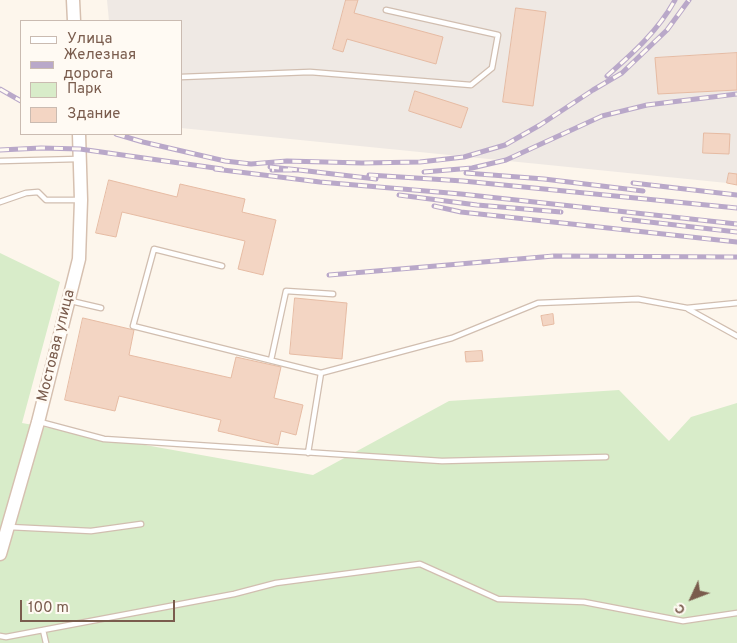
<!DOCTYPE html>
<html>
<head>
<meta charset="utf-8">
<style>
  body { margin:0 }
  #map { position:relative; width:737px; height:643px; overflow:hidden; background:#fdf6ec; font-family:Overpass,sans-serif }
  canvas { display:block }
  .legend { position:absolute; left:20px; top:20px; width:162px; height:115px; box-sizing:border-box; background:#fffaf3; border:1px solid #cabbb1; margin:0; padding:6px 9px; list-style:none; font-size:15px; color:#7a5c4d }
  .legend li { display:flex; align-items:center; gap:10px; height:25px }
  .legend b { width:25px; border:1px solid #cabbb1 }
  .north { position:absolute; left:667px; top:573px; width:50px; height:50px; -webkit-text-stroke:4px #fffaf3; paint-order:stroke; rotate:227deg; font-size:14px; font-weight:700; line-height:20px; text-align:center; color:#7a5c4d }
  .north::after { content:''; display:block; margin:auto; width:18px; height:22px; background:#7a5c4d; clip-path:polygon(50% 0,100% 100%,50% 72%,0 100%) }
  .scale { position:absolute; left:20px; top:600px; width:155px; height:22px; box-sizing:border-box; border:2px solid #7a5c4d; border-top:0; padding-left:6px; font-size:15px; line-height:18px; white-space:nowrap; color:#7a5c4d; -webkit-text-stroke:4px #fffaf3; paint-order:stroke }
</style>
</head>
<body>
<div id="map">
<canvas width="737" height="643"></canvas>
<ul class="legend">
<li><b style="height:6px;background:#fff"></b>Улица</li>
<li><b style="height:6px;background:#b9a8c9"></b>Железная дорога</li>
<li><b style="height:14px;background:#d8ecc9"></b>Парк</li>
<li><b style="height:14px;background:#f3d5c3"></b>Здание</li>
</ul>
<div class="north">С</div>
<div class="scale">100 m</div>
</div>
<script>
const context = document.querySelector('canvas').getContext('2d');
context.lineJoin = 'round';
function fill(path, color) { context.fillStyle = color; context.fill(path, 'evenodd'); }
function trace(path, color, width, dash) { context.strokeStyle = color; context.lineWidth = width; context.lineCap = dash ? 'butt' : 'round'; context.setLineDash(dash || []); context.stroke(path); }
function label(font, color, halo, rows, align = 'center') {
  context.font = font + ' Overpass,sans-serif'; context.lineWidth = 5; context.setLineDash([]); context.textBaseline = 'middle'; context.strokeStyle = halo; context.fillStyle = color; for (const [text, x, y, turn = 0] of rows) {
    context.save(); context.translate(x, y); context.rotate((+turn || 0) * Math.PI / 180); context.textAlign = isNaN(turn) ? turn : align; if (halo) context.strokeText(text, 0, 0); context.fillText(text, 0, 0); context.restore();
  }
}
const industrial = new Path2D(`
  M 107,0 L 737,0 L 737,184 L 181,128 L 181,21 L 109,21 Z`);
const green = new Path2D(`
  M 0,253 L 60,282 L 22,423 L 313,475 L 449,401 L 619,390 L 669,441 L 691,417 L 737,403 L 737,643 L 0,643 Z`);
const building = new Path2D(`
  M 346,0 L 358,0 L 354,13 L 443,37 L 436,64 L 347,39 L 343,52 L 333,49 Z
  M 516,8 L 546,12 L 533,106 L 503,102 Z
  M 737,53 L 737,90 L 658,94 L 655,58 Z
  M 415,91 L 468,108 L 461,128 L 409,111 Z
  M 704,133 L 730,134 L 729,154 L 703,153 Z
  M 729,173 L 737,174 L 737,185 L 727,183 Z
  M 109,180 L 177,197 L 180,184 L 245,199 L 242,212 L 276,220 L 263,275 L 238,269 L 245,241 L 122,212 L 116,237 L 96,233 Z
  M 295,298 L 347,303 L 342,359 L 290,354 Z
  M 553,314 L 554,324 L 543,326 L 541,316 Z
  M 83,318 L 134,330 L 129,355 L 231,378 L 236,357 L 281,367 L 274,398 L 303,405 L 296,435 L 281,431 L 278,445 L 218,431 L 221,420 L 119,396 L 115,411 L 65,400 Z
  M 482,351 L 483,361 L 466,362 L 465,352 Z`);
const lane = new Path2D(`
  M 181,77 L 310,72 L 471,85 L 492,68 L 498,35 L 386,10
  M 0,161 L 78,159
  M 0,202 L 26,193 L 38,192 L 46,200 L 80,200
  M 222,266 L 154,249 L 133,326 L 321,373 L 308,453
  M 71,301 L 101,308
  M 688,309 L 737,336
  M 271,360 L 286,291 L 333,294
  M 321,373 L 452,338 L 538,303 L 638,299 L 687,308 L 737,303
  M 40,422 L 104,439 L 442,461 L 606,457
  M 9,527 L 91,531 L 141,524
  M 43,630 L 46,643
  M 0,636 L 6,637 L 43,630 L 234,594 L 276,583 L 420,564 L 498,599 L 584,602 L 683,621 L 737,613`);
const secondary = new Path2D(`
  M 73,0 L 74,21
  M 0,554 L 38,422 L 79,259 L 81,200 L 79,134`);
const rail = new Path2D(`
  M 607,76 C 633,53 658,31 675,0
  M 0,89 L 21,101
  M 116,134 L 143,142 L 225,161 L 251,164 L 287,161 L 362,163 L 420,162 L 464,157 L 505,145 L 540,125 L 593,90 L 622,73 L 667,30 L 689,0
  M 0,150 L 41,148 L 80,149 L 222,169
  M 270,167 L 299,170 L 272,170
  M 215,169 L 320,182 L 461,194 L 737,224
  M 299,170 L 376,179
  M 424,172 L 472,168 L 506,160 L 602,116 L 647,105 L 737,94
  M 466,173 L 544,179 L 643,191
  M 369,175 L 463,181 L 737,208
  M 633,183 L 737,195
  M 399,195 L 477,205 L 561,212
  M 434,206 L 461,212 L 737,242
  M 623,219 L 737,232
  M 329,275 L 554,256 L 737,257`);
const streetNames = [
  ["Мостовая улица",57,346,-76]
];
fill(industrial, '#efe9e4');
fill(green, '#d8ecc9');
fill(building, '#f3d5c3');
trace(building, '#e6bba3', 1);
trace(lane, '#d1beb0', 7);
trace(secondary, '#d6c0b0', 15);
trace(lane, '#fff', 4.5);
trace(secondary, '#fff', 12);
trace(rail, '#b9a8c9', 5);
trace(rail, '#fffaf3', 3, [9]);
label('15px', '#7a5c4d', '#fffaf3', streetNames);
</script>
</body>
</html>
